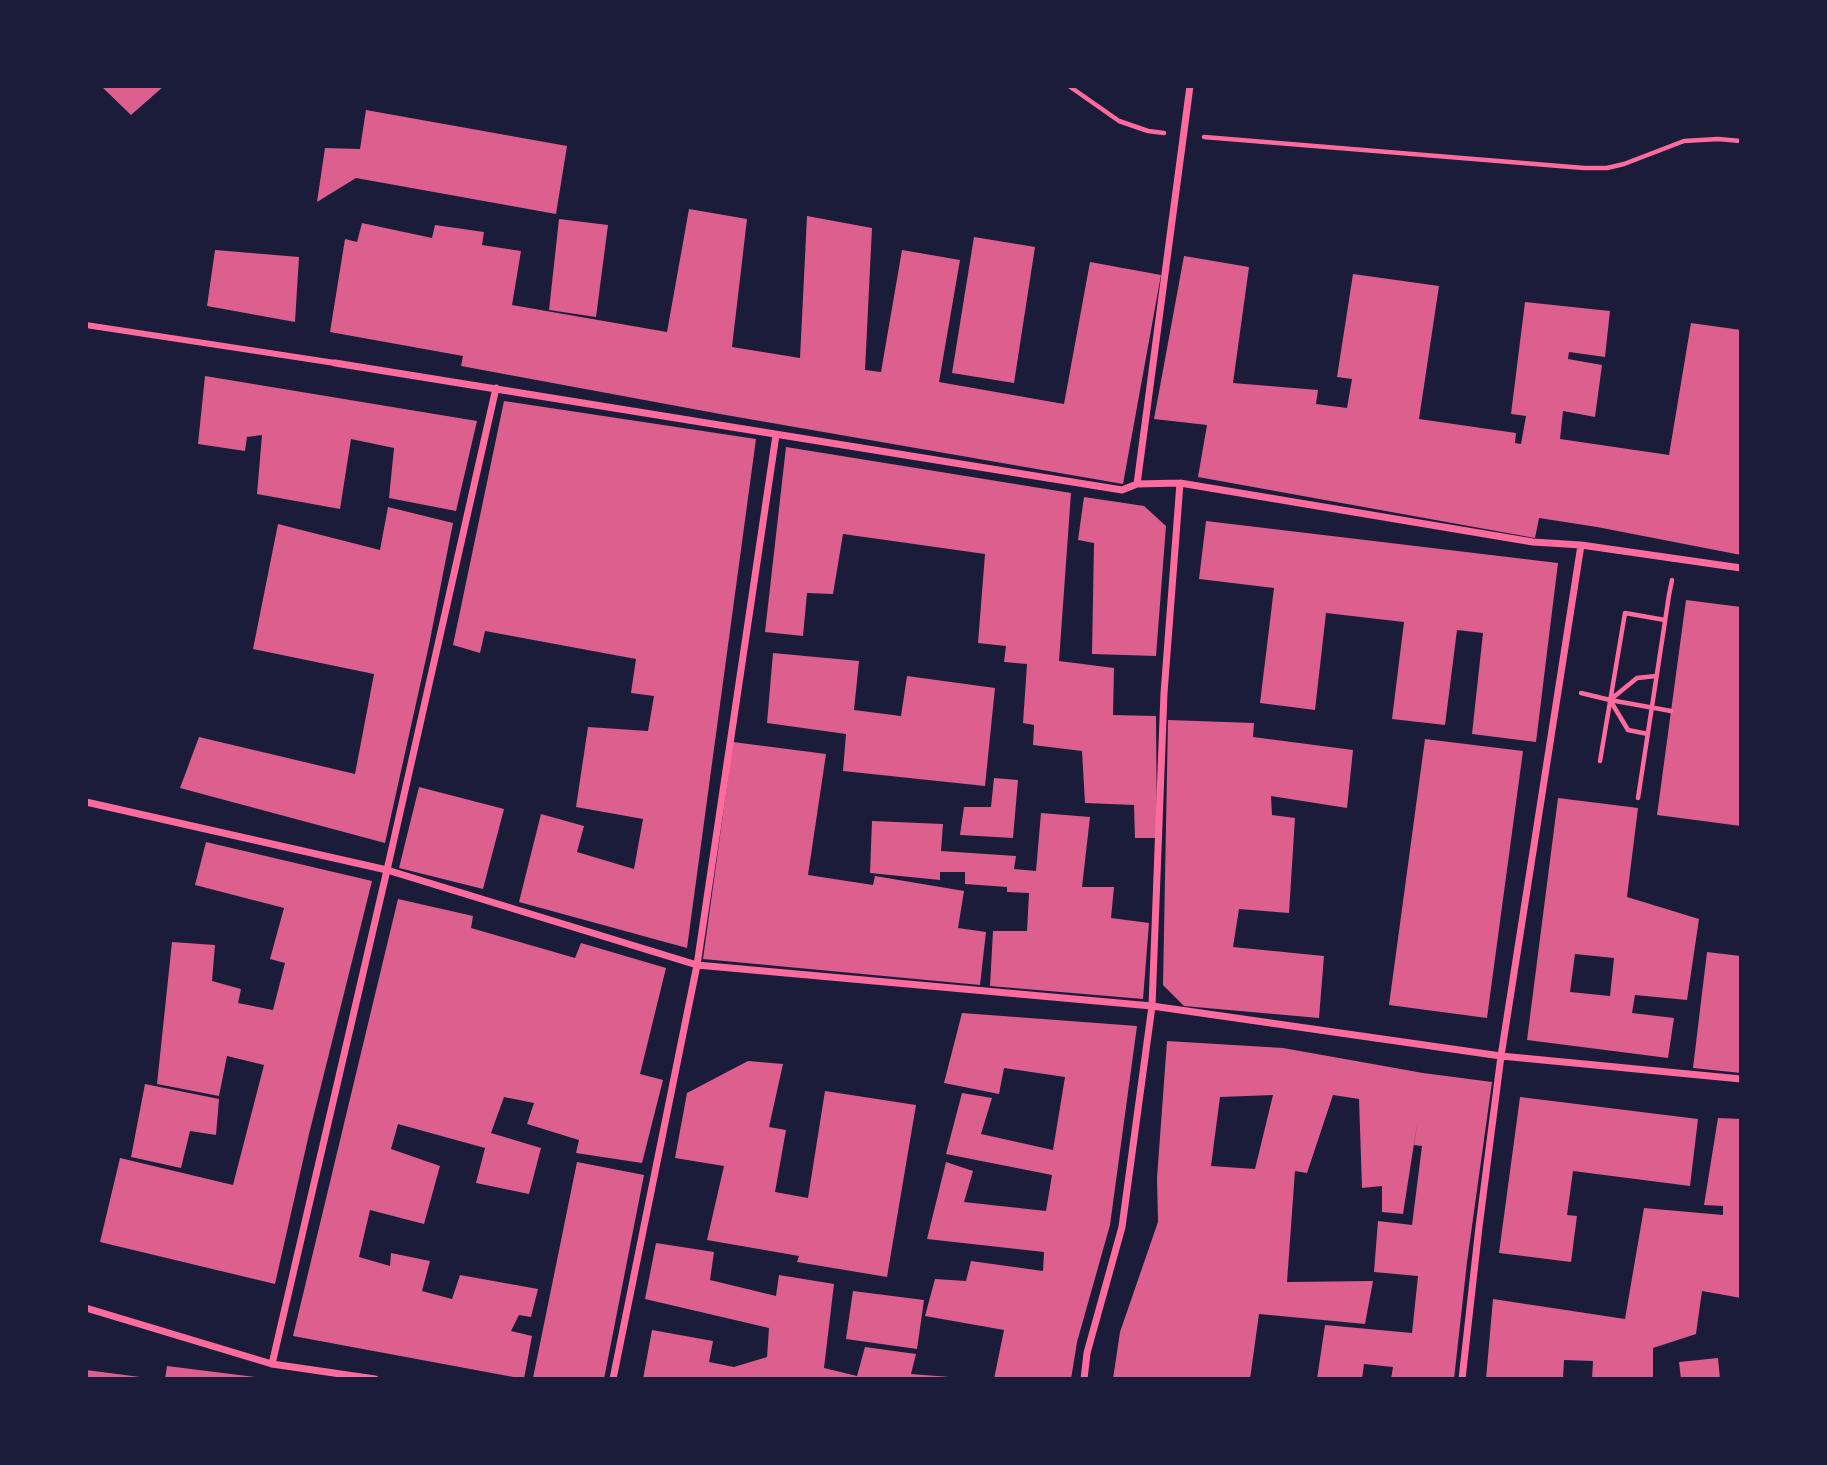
<!DOCTYPE html>
<html>
<head>
<meta charset="utf-8">
<style>
  body { margin:0 }
  #map { position:relative; width:1827px; height:1465px; overflow:hidden; background:#1b1b3a; font-family:Poppins,sans-serif }
  canvas { display:block }
  .frame { position:absolute; inset:0; border:88px solid #1b1b3a; pointer-events:none }
</style>
</head>
<body>
<div id="map">
<canvas width="1827" height="1465"></canvas>
<div class="frame"></div>
</div>
<script>
const context = document.querySelector('canvas').getContext('2d');
context.lineJoin = 'round';
function fill(path, color) { context.fillStyle = color; context.fill(path, 'evenodd'); }
function trace(path, color, width, dash) { context.strokeStyle = color; context.lineWidth = width; context.lineCap = dash ? 'butt' : 'round'; context.setLineDash(dash || []); context.stroke(path); }
const building = new Path2D(`
  M 101,86 L 164,86 L 131,115 Z
  M 366,110 L 567,146 L 556,214 L 356,178 L 317,202 L 325,148 L 360,149 Z
  M 689,209 L 747,219 L 732,347 L 800,358 L 807,216 L 872,228 L 865,370 L 881,372 L 902,250 L 960,260 L 939,382 L 1064,404 L 1090,262 L 1161,275 L 1123,484 L 720,414 L 461,366 L 463,356 L 330,332 L 345,239 L 357,242 L 362,223 L 432,238 L 435,225 L 484,232 L 482,245 L 521,251 L 512,305 L 667,332 Z
  M 559,219 L 608,225 L 596,317 L 549,310 Z
  M 974,237 L 1035,247 L 1014,383 L 952,373 Z
  M 215,250 L 299,257 L 295,322 L 207,306 Z
  M 1184,256 L 1249,267 L 1233,383 L 1318,390 L 1316,404 L 1347,408 L 1352,379 L 1337,377 L 1353,274 L 1439,286 L 1419,419 L 1516,433 L 1515,443 L 1521,444 L 1526,416 L 1511,414 L 1525,302 L 1610,311 L 1605,357 L 1569,352 L 1568,359 L 1602,365 L 1595,417 L 1563,411 L 1560,439 L 1669,455 L 1691,323 L 1741,330 L 1741,555 L 1597,527 L 1539,518 L 1535,538 L 1198,477 L 1207,425 L 1154,419 Z
  M 205,376 L 477,421 L 456,511 L 389,498 L 394,448 L 351,439 L 340,509 L 257,494 L 262,435 L 247,437 L 245,451 L 198,444 Z
  M 504,401 L 756,439 L 687,948 L 519,902 L 541,814 L 584,826 L 577,852 L 634,869 L 643,819 L 576,807 L 588,727 L 648,731 L 654,696 L 631,693 L 636,659 L 485,631 L 480,653 L 453,645 Z
  M 786,447 L 1071,493 L 1059,661 L 1114,668 L 1113,715 L 1156,716 L 1157,838 L 1135,838 L 1134,805 L 1085,803 L 1082,751 L 1033,745 L 1034,725 L 1023,723 L 1027,664 L 1004,662 L 1006,646 L 978,643 L 985,554 L 843,534 L 833,594 L 807,593 L 803,636 L 765,632 Z
  M 1084,497 L 1144,506 L 1166,526 L 1156,656 L 1092,654 L 1094,543 L 1078,540 Z
  M 388,507 L 453,523 L 429,645 L 385,843 L 180,788 L 199,737 L 355,774 L 374,674 L 253,649 L 278,524 L 380,550 Z
  M 1206,521 L 1558,563 L 1536,742 L 1472,734 L 1483,633 L 1457,630 L 1445,725 L 1392,719 L 1404,622 L 1326,613 L 1315,710 L 1260,703 L 1274,588 L 1199,579 Z
  M 1686,600 L 1741,607 L 1741,826 L 1657,815 Z
  M 773,653 L 859,661 L 854,710 L 901,716 L 907,676 L 995,688 L 985,786 L 843,771 L 846,734 L 767,723 Z
  M 1168,720 L 1254,723 L 1253,737 L 1353,750 L 1347,808 L 1271,796 L 1272,815 L 1295,818 L 1289,913 L 1239,909 L 1233,947 L 1324,956 L 1319,1018 L 1184,1006 L 1163,985 Z
  M 1425,739 L 1523,751 L 1487,1018 L 1389,1005 Z
  M 733,742 L 826,754 L 808,875 L 873,885 L 875,876 L 964,891 L 958,928 L 986,932 L 980,985 L 703,959 Z
  M 994,778 L 1018,780 L 1013,838 L 960,835 L 964,807 L 991,807 Z
  M 419,787 L 504,809 L 483,889 L 399,868 Z
  M 1558,798 L 1638,808 L 1627,897 L 1699,919 L 1687,1000 L 1635,995 L 1632,1013 L 1674,1018 L 1668,1058 L 1527,1040 ZM 1575,954 L 1614,958 L 1610,996 L 1570,992 Z
  M 1041,813 L 1090,817 L 1082,887 L 1114,887 L 1111,918 L 1149,923 L 1143,999 L 990,986 L 993,931 L 1027,931 L 1029,893 L 1007,892 L 1007,887 L 965,884 L 965,872 L 940,872 L 940,880 L 870,873 L 872,821 L 943,824 L 941,851 L 1016,856 L 1014,869 L 1036,871 Z
  M 206,842 L 372,881 L 309,1134 L 275,1284 L 100,1242 L 120,1158 L 233,1185 L 264,1065 L 227,1056 L 219,1096 L 157,1084 L 172,942 L 215,945 L 212,981 L 241,989 L 238,1003 L 273,1010 L 285,963 L 270,959 L 284,908 L 195,885 Z
  M 398,899 L 473,916 L 471,928 L 575,958 L 581,943 L 666,968 L 640,1074 L 663,1080 L 642,1163 L 576,1153 L 579,1140 L 527,1124 L 534,1103 L 504,1097 L 491,1133 L 541,1148 L 529,1194 L 476,1183 L 485,1148 L 398,1124 L 391,1149 L 440,1166 L 424,1224 L 370,1210 L 359,1257 L 390,1266 L 391,1253 L 430,1261 L 422,1291 L 452,1299 L 460,1275 L 538,1289 L 531,1317 L 519,1315 L 511,1331 L 532,1336 L 524,1379 L 293,1336 Z
  M 1707,952 L 1741,956 L 1741,1073 L 1693,1068 Z
  M 962,1013 L 1137,1026 L 1110,1225 L 1077,1342 L 1071,1379 L 994,1379 L 1004,1330 L 925,1316 L 935,1279 L 966,1281 L 971,1261 L 1043,1271 L 1044,1252 L 927,1239 L 946,1162 L 973,1171 L 964,1202 L 1046,1211 L 1052,1175 L 946,1154 L 962,1093 L 992,1098 L 981,1134 L 1053,1150 L 1065,1077 L 1004,1068 L 999,1094 L 944,1083 Z
  M 1167,1041 L 1283,1048 L 1423,1073 L 1492,1082 L 1467,1262 L 1454,1379 L 1391,1379 L 1393,1367 L 1364,1364 L 1362,1379 L 1317,1379 L 1325,1325 L 1412,1333 L 1418,1276 L 1374,1272 L 1378,1221 L 1412,1225 L 1422,1146 L 1414,1145 L 1418,1118 L 1403,1214 L 1382,1212 L 1382,1186 L 1362,1188 L 1359,1099 L 1333,1095 L 1307,1173 L 1295,1171 L 1287,1282 L 1373,1281 L 1365,1324 L 1259,1314 L 1250,1379 L 1113,1379 L 1120,1332 L 1158,1222 L 1157,1178 ZM 1273,1095 L 1255,1169 L 1211,1166 L 1220,1097 Z
  M 748,1061 L 783,1064 L 769,1127 L 786,1130 L 775,1192 L 808,1198 L 825,1091 L 916,1105 L 887,1277 L 797,1262 L 799,1256 L 707,1240 L 724,1166 L 675,1158 L 687,1093 Z
  M 145,1084 L 219,1099 L 216,1135 L 190,1131 L 181,1168 L 131,1157 Z
  M 1520,1097 L 1698,1119 L 1690,1186 L 1573,1171 L 1567,1215 L 1577,1216 L 1571,1262 L 1499,1253 Z
  M 1718,1118 L 1741,1119 L 1741,1298 L 1702,1291 L 1696,1334 L 1653,1348 L 1653,1379 L 1592,1379 L 1593,1361 L 1564,1360 L 1563,1379 L 1486,1379 L 1493,1299 L 1625,1319 L 1644,1208 L 1723,1215 L 1723,1206 L 1704,1205 Z
  M 577,1162 L 644,1175 L 604,1379 L 537,1379 L 533,1378 Z
  M 656,1243 L 714,1252 L 710,1280 L 776,1296 L 779,1275 L 834,1284 L 824,1368 L 857,1376 L 865,1347 L 916,1354 L 911,1374 L 950,1377 L 949,1379 L 643,1379 L 652,1330 L 713,1341 L 709,1362 L 734,1367 L 767,1357 L 769,1328 L 645,1299 Z
  M 853,1291 L 924,1300 L 917,1349 L 846,1339 Z
  M 1718,1358 L 1720,1379 L 1681,1379 L 1679,1362 Z
  M 167,1366 L 263,1378 L 263,1379 L 165,1379 Z
  M 86,1370 L 148,1378 L 148,1379 L 86,1379 Z`);
const path = new Path2D(`
  M 1069,86 L 1119,121 L 1148,131 L 1164,133
  M 1204,137 L 1584,168 L 1607,168 L 1624,164 L 1684,141 L 1718,139 L 1741,141
  M 1656,676 L 1637,678 L 1610,700 L 1671,711
  M 1581,693 L 1610,700 L 1628,730 L 1648,734
  M 1600,761 L 1625,613 L 1665,620
  M 1638,798 L 1669,595 L 1672,580`);
const pedestrian = new Path2D(`
  M 86,325 L 335,363`);
const minor = new Path2D(`
  M 335,363 L 1122,490 L 1137,484 L 1180,483 L 1533,542 L 1581,545 L 1741,568
  M 1137,484 L 1190,86
  M 86,802 L 387,870 L 697,965 L 1152,1006 L 1501,1056 L 1741,1079
  M 86,1308 L 272,1364 L 375,1379
  M 272,1364 L 387,870 L 496,388
  M 613,1379 L 697,965 L 776,435
  M 1084,1379 L 1087,1353 L 1122,1227 L 1152,1006 L 1164,693 L 1180,483
  M 1462,1379 L 1479,1227 L 1501,1056 L 1581,545`);
fill(building, '#dd5f8e');
trace(path, '#ff6b9d', 4.5);
trace(pedestrian, '#ff6b9d', 6);
trace(minor, '#ff6b9d', 7);
</script>
</body>
</html>
